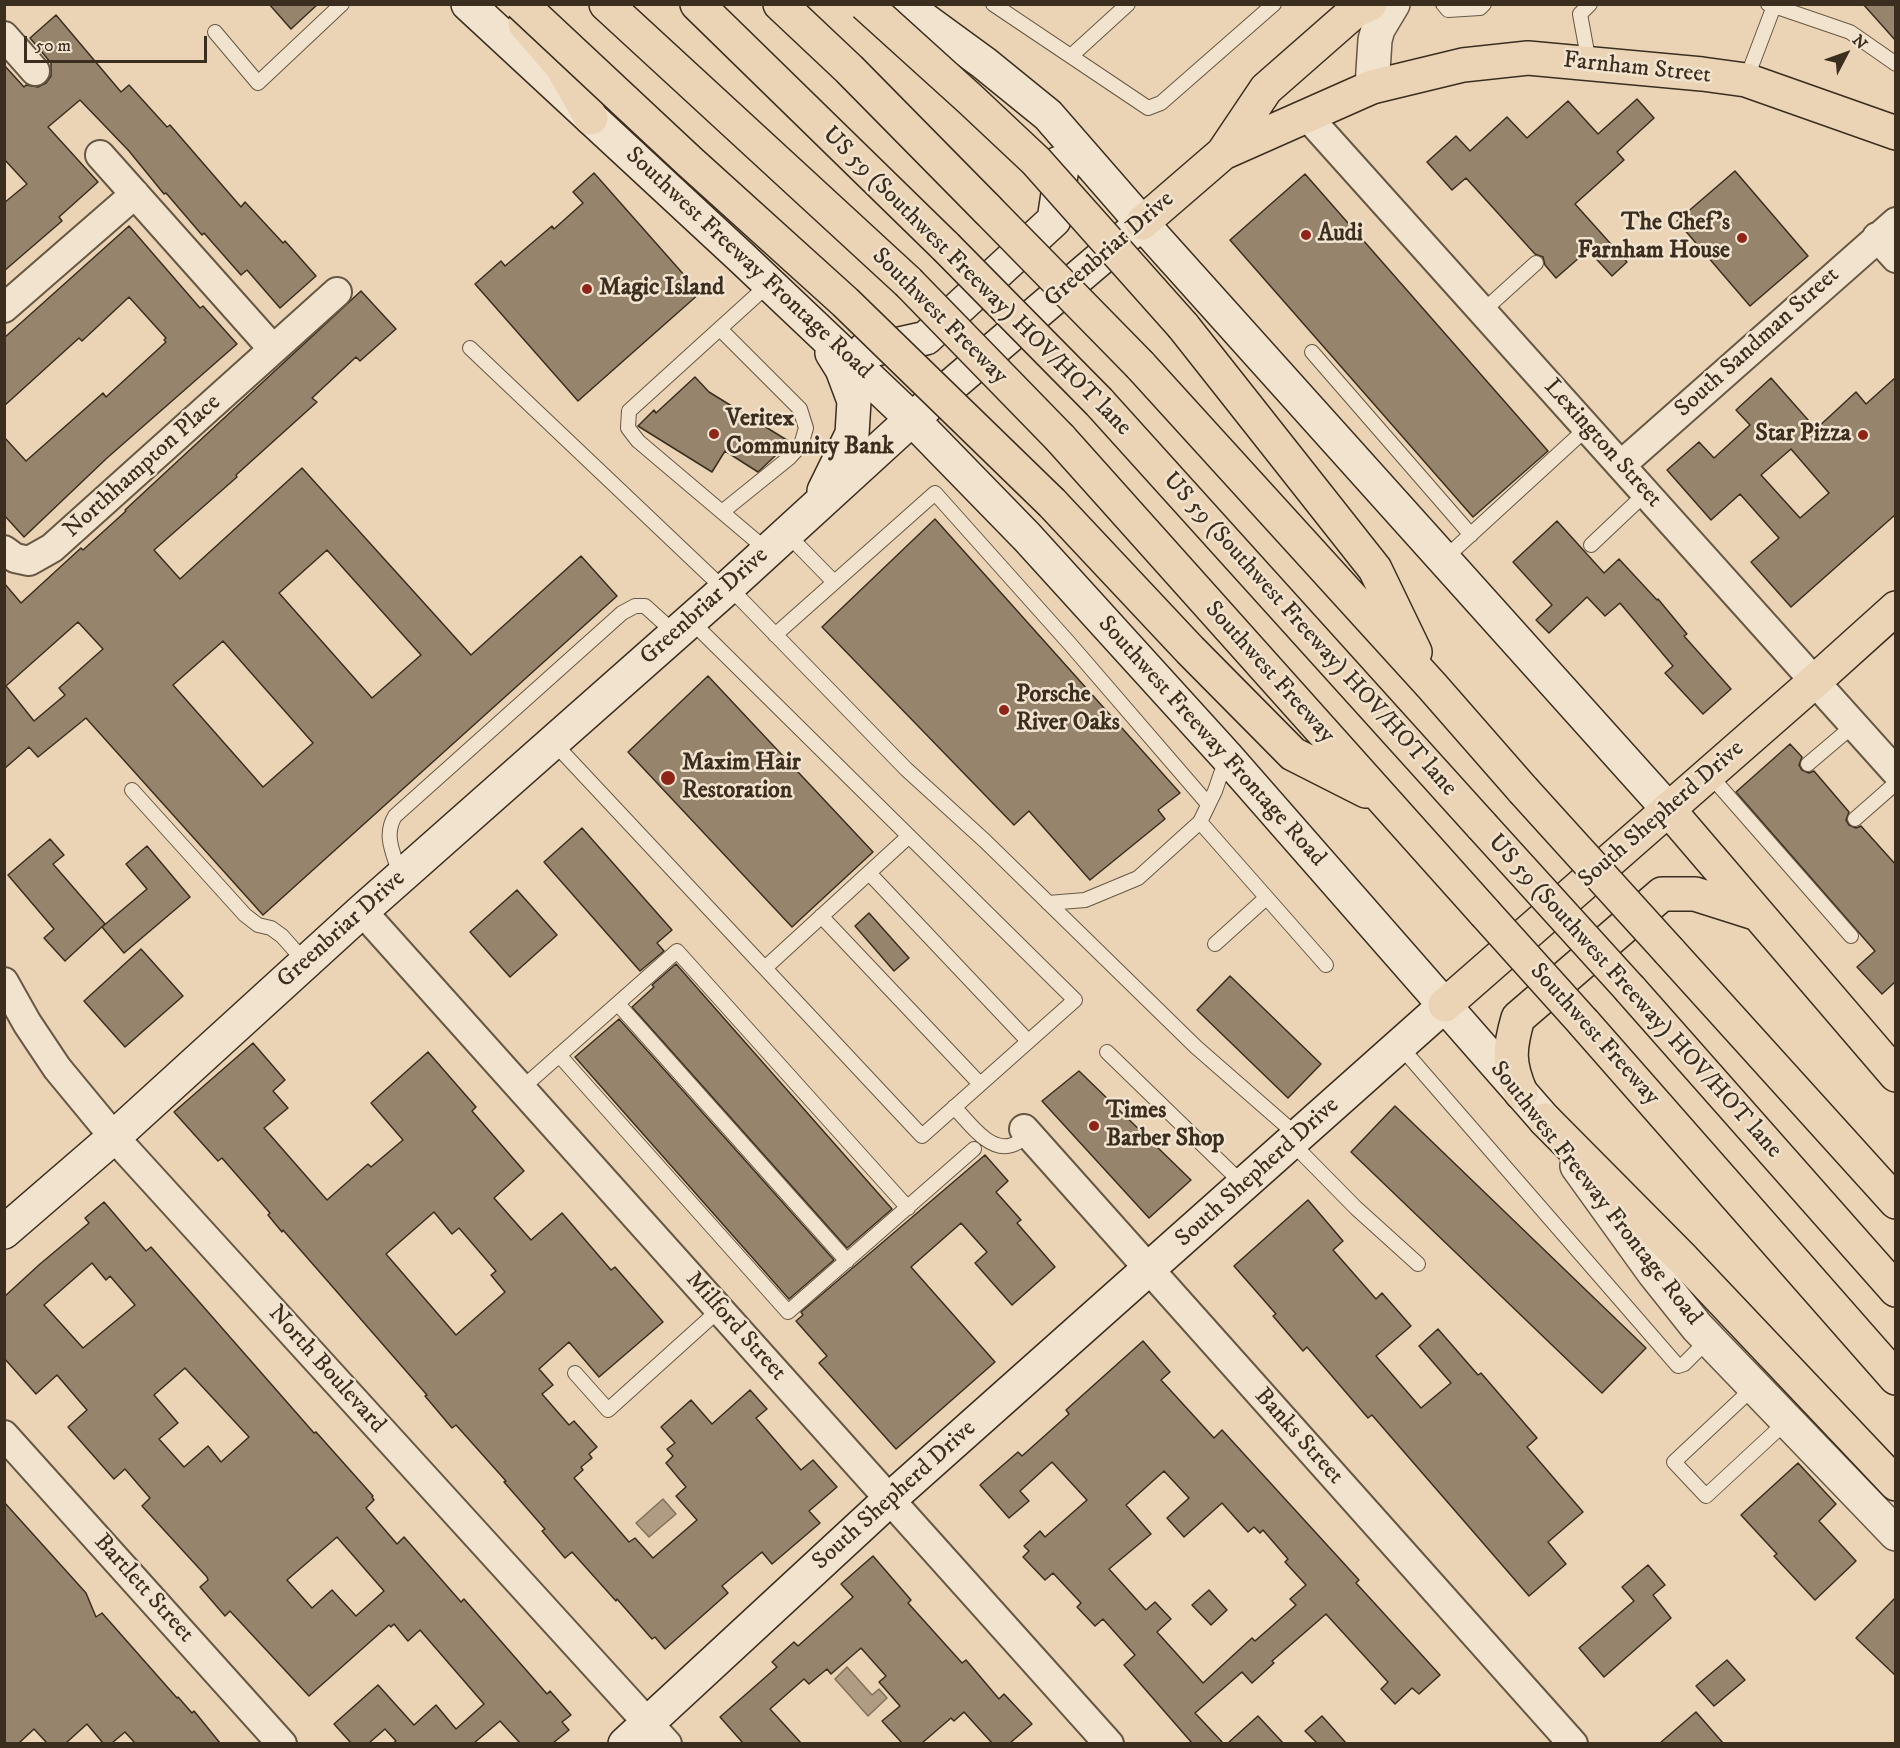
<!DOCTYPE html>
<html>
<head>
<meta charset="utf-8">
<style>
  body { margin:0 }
  #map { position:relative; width:1900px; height:1748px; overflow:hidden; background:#ebd4b5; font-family:"IM FELL DW Pica",serif }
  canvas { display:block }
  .frame { position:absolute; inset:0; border:6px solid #3b2e1f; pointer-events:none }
  .north { position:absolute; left:1816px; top:24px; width:60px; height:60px; -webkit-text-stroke:4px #f2e3cf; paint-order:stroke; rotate:49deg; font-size:16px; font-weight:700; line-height:24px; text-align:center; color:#3b2e1f }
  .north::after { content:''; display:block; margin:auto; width:21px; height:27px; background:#3b2e1f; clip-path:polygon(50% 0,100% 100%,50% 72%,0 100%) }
  .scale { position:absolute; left:24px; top:36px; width:183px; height:27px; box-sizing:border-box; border:3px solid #3b2e1f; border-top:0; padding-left:8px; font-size:18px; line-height:21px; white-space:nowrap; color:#3b2e1f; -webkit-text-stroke:4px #f2e3cf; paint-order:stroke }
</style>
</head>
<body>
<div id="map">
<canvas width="1900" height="1748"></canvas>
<div class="frame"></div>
<div class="north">N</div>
<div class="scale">50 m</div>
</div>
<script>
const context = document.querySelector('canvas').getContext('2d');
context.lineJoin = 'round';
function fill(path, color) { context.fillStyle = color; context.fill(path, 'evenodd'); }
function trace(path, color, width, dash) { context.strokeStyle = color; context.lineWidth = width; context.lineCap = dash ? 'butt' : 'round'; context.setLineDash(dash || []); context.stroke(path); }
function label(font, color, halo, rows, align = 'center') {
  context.font = font + ' "IM FELL DW Pica",serif'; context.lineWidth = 5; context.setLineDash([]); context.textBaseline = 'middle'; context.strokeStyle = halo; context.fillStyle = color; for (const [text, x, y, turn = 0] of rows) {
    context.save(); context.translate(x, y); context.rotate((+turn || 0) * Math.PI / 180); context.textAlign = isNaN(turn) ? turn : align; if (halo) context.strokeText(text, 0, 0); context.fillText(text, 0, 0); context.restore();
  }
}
const water = new Path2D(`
  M 663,1499 L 676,1514 L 649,1537 L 636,1523 Z
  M 847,1667 L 872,1695 L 879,1689 L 887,1698 L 868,1716 L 835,1679 Z`);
const building = new Path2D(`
  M 269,4 L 318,4 L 291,29 Z
  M 1863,4 L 1896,4 L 1896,41 Z
  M 56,15 L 121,92 L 129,85 L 167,127 L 170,125 L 241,207 L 245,202 L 283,243 L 285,241 L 316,276 L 280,308 L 247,270 L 241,275 L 204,233 L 202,235 L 166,193 L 164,194 L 129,151 L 80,100 L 48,127 L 98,182 L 59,217 L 62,221 L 4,271 L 4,203 L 27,184 L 4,159 L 4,65 L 24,87 L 26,85 L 38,87 L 46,83 L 51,76 L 51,63 L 30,38 Z
  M 1637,99 L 1654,118 L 1617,152 L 1624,160 L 1575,204 L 1627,262 L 1612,276 L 1588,250 L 1556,278 L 1545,265 L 1543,257 L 1535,254 L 1466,178 L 1452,190 L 1427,162 L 1456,136 L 1470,151 L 1507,117 L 1527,138 L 1568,101 L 1598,134 Z
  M 1735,171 L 1808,256 L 1750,306 L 1677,221 Z
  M 594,173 L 700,293 L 578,401 L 475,284 L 501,261 L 505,266 L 552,226 L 554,229 L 583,203 L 573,192 Z
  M 1305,174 L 1548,451 L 1473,517 L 1230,240 Z
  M 129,226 L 200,308 L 203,306 L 237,344 L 107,458 L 24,537 L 4,515 L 4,437 L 26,461 L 103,393 L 106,397 L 166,342 L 164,340 L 166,338 L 129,297 L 82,341 L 79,338 L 4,406 L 4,338 Z
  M 361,291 L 396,329 L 360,361 L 356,357 L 312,398 L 317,402 L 236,475 L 237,477 L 154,550 L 180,579 L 302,468 L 471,655 L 581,556 L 617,596 L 263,915 L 86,718 L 38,757 L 29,747 L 4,769 L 4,583 L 21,603 L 81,548 L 83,550 L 126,511 L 125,510 ZM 327,550 L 421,655 L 372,698 L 279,593 ZM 78,622 L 103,649 L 59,688 L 65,695 L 34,721 L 6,686 ZM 223,641 L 313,743 L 263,787 L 173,685 Z
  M 695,377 L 709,392 L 790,442 L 758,472 L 725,451 L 712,472 L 638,426 L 654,410 L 656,413 Z
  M 1896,377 L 1896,514 L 1791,607 L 1751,562 L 1779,538 L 1740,494 L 1711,520 L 1667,470 L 1699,442 L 1714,458 L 1750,425 L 1736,410 L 1771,378 L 1816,429 L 1856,392 L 1866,404 ZM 1791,449 L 1829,493 L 1800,518 L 1761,475 Z
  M 935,519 L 1180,793 L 1158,810 L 1165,819 L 1090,880 L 1029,811 L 1014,825 L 822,627 Z
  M 1557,521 L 1604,573 L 1619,559 L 1657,600 L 1658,599 L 1687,634 L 1684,636 L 1731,689 L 1703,714 L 1665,673 L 1673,666 L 1620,603 L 1605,616 L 1587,597 L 1549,633 L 1536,620 L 1552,605 L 1513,562 Z
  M 708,676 L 873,852 L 792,927 L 628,752 Z
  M 1790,744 L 1802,757 L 1799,765 L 1802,770 L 1809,773 L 1814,771 L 1849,812 L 1846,820 L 1849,825 L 1856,828 L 1861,826 L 1896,865 L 1896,981 L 1882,994 L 1857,967 L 1875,951 L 1736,792 Z
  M 582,828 L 672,930 L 657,943 L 664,951 L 640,971 L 544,862 Z
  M 50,839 L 64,855 L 53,864 L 105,924 L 65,961 L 44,938 L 54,929 L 8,875 Z
  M 147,846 L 190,897 L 124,953 L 102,927 L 147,889 L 126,864 Z
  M 517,890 L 557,935 L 510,977 L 470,932 Z
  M 869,913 L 909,958 L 894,971 L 855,926 Z
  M 141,949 L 183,996 L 125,1047 L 84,1001 Z
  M 676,964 L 892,1209 L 847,1248 L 632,1007 L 654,987 L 652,985 Z
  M 1230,976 L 1321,1064 L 1288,1098 L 1197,1010 Z
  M 619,1019 L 834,1260 L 789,1299 L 575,1057 Z
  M 253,1043 L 285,1080 L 273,1091 L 288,1108 L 264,1128 L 327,1200 L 368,1164 L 371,1167 L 403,1140 L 371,1103 L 428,1052 L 476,1107 L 472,1111 L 524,1171 L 494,1198 L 531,1240 L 562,1213 L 611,1270 L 615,1267 L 663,1322 L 599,1377 L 569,1342 L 539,1369 L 553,1385 L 542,1394 L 569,1425 L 574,1421 L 597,1447 L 589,1454 L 592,1458 L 581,1467 L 583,1470 L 574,1478 L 629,1542 L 635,1538 L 653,1558 L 697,1520 L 676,1496 L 686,1487 L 666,1463 L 673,1456 L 667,1449 L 675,1443 L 661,1427 L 691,1400 L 712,1424 L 750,1390 L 767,1409 L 756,1418 L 801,1470 L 813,1460 L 837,1487 L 809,1511 L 820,1523 L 772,1564 L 762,1552 L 722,1586 L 728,1593 L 665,1649 L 655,1637 L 652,1639 L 617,1599 L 616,1601 L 572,1552 L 565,1558 L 542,1531 L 545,1529 L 504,1482 L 506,1481 L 456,1425 L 452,1428 L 425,1396 L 427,1395 L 283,1230 L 282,1232 L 268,1215 L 270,1213 L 222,1158 L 218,1161 L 174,1112 ZM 434,1212 L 452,1234 L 459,1228 L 496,1271 L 491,1275 L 505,1292 L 456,1335 L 386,1254 Z
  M 1079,1071 L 1191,1180 L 1149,1218 L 1042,1101 Z
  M 1395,1106 L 1646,1348 L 1602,1393 L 1351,1152 Z
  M 985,1155 L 1008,1181 L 996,1192 L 1021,1220 L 1017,1223 L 1055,1267 L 1012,1305 L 975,1263 L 987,1252 L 961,1223 L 911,1267 L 995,1362 L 896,1449 L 819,1363 L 827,1356 L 796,1321 L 803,1315 L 801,1312 Z
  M 1308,1200 L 1343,1241 L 1333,1250 L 1376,1299 L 1382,1293 L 1411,1326 L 1376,1356 L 1421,1408 L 1451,1383 L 1419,1346 L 1438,1329 L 1478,1375 L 1481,1373 L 1537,1438 L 1527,1447 L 1583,1512 L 1548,1542 L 1566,1564 L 1529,1596 L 1372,1415 L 1368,1418 L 1307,1347 L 1303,1351 L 1273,1316 L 1276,1314 L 1234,1266 Z
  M 104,1202 L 146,1251 L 151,1247 L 314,1433 L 316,1432 L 373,1496 L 372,1497 L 374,1500 L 366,1508 L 397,1544 L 404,1537 L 461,1602 L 464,1599 L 547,1694 L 550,1691 L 571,1715 L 562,1722 L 569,1730 L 553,1743 L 520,1743 L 500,1721 L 474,1743 L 393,1743 L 396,1741 L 385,1729 L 369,1743 L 351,1743 L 334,1724 L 378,1685 L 414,1725 L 436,1705 L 456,1729 L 484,1704 L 420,1630 L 408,1641 L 394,1624 L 391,1627 L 389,1625 L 309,1696 L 230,1611 L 225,1616 L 200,1587 L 208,1580 L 207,1577 L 142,1506 L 150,1498 L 125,1469 L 114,1479 L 68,1427 L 87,1410 L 57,1375 L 36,1394 L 4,1358 L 4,1297 L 40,1264 L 89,1223 L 85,1218 ZM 92,1263 L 106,1280 L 110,1276 L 135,1305 L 83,1348 L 44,1305 ZM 185,1368 L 249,1437 L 221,1462 L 208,1446 L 184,1467 L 159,1439 L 178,1423 L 154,1395 ZM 337,1537 L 384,1591 L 356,1616 L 332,1590 L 312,1608 L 287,1580 Z
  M 1143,1341 L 1170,1372 L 1161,1380 L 1214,1438 L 1222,1430 L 1359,1580 L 1356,1583 L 1440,1675 L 1419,1694 L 1412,1688 L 1395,1704 L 1381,1689 L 1388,1682 L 1326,1614 L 1272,1661 L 1274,1663 L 1252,1683 L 1242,1672 L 1195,1713 L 1223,1743 L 1192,1743 L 1124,1665 L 1135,1655 L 1103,1619 L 1095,1626 L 1077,1607 L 1081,1603 L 1053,1573 L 1045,1580 L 1023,1557 L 1029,1551 L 1024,1546 L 1040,1531 L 1045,1537 L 1087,1500 L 1052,1462 L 1020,1491 L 1029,1501 L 1009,1518 L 980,1485 L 1018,1452 L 1022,1456 L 1069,1414 L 1066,1410 ZM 1164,1471 L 1189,1498 L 1167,1518 L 1184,1537 L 1222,1503 L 1248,1532 L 1254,1527 L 1260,1533 L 1263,1530 L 1288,1559 L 1285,1562 L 1306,1585 L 1290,1599 L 1296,1605 L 1255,1641 L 1252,1638 L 1203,1683 L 1157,1632 L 1171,1619 L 1155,1602 L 1146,1610 L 1109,1569 L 1151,1534 L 1126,1505 Z
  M 1798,1463 L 1836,1504 L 1819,1521 L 1856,1561 L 1815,1600 L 1774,1556 L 1777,1554 L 1741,1515 Z
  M 4,1502 L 86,1593 L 96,1617 L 102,1613 L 177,1698 L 178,1697 L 192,1713 L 194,1711 L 220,1743 L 135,1743 L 125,1732 L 112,1743 L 103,1743 L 87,1724 L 66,1743 L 47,1743 L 34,1729 L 19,1743 L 4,1743 Z
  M 873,1556 L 911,1600 L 908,1603 L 962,1663 L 966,1660 L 999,1699 L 1004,1694 L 1032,1724 L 1010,1743 L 992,1743 L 964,1712 L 954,1721 L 951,1718 L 922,1743 L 902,1743 L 882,1721 L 900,1706 L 879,1682 L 886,1676 L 861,1648 L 831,1674 L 827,1669 L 809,1684 L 804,1679 L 770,1709 L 801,1743 L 743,1743 L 720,1717 L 777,1667 L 772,1662 L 794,1642 L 798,1646 L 853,1597 L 841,1584 Z
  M 1648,1565 L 1665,1585 L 1653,1595 L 1671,1618 L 1604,1677 L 1579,1648 L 1634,1601 L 1622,1587 Z
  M 1209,1590 L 1227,1610 L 1211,1625 L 1192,1605 Z
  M 1896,1597 L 1896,1676 L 1856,1638 Z
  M 1727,1660 L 1745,1680 L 1714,1706 L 1696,1686 Z
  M 1696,1712 L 1723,1743 L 1660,1743 Z
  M 1258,1716 L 1283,1743 L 1228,1743 Z
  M 1322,1716 L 1346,1743 L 1317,1743 L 1305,1731 Z`);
const service = new Path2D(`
  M 993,4 L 1148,108 L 1161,103 L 1274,4
  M 1443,4 L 1448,10 L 1480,8 L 1484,4
  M 1768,4 L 1850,32 L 1896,64
  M 215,32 L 258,83 L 342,4
  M 1071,56 L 1128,4
  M 1589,63 L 1580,14 L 1590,4
  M 1746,80 L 1774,6
  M 1483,311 L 1536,263
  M 720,329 L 800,409 L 806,428 L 801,445 L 789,458 L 722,512
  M 470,348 L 725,590
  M 1312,352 L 1471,535
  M 787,534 L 834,582
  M 1591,545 L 1646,493
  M 768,551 L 638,441 L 628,428 L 629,411 L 769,284
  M 1444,559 L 1587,428
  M 729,587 L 906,769 L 985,841 L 1196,1047 L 1299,1137
  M 775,635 L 935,493 L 1070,644 L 1208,804
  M 553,742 L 922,1136 L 1075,1000 L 691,621
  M 1808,764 L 1854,725
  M 1708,773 L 1851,936
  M 132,790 L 245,915 L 258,925 L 271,928 L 282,936 L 306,963
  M 1855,819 L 1896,783
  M 1200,822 L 1326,965
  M 869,873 L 1028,1041
  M 400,875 C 394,854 383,836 395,816 L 622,613 L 635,606 L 645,606 L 676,634
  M 1048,903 L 1085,900 L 1138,878 L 1200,822 L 1215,791 L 1226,759
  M 821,916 L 980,1084
  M 1215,944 L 1266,898
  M 765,968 L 909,836
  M 618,1004 L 847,1261
  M 1400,1046 L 1678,1366 L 1684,1364 L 1709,1339
  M 1107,1052 L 1244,1185
  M 559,1055 L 788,1312 L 974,1149
  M 521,1089 L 677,951 L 908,1208
  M 954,1107 C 968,1121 989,1153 1012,1145 C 1018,1143 1024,1138 1029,1135
  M 1292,1143 L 1356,1208 L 1418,1264
  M 575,1373 L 608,1410 L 719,1310
  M 1754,1387 L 1674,1462 L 1706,1496 L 1787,1421`);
const minor = new Path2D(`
  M 4,36 L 35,71
  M 1307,116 L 1896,772
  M 100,155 L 273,349
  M 1877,237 L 1896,258
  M 4,308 L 135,194
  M 1621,465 L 1896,222
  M 4,550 L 15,558 L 29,561 L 52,548 L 337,292
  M 362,911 L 1109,1744
  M 4,982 L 27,1023 L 57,1068 L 114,1137 L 667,1744
  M 1024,1129 L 1573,1744
  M 4,1435 L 282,1744`);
const tertiary = new Path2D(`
  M 1372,87 L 1375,40 L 1378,29 L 1393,4
  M 1577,1166 L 1654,1273 L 1697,1327 L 1896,1534`);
const secondary = new Path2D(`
  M 468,4 L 742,258 L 912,419 L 1027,537 L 1227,757 L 1545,1120
  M 903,4 L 984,63 L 1048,115 L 1156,239 L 1668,809
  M 866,348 L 872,350 L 926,338 L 1054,220 L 1062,168 L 1059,163
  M 824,491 L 852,434 L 854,401 L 842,369 L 832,353
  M 4,1232 L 114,1137 L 362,911 L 725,590 L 912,419 L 1142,223
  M 625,1744 L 890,1499 L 1445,1005`);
const primary = new Path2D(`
  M 1223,153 L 1266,89 L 1356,10 L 1370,4
  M 1142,223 L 1223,153 L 1372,87 L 1463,65 L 1528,58 L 1702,74 L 1746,80 L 1896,133
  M 1445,1005 L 1815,681 L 1896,608`);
const motorway = new Path2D(`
  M 606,4 L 908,282
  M 697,4 L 946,247
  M 780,4 L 849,69 L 988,210
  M 525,24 L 562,67 L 591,118
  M 1183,326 L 1375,569 L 1415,652
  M 1140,365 L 1432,686 L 1523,790
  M 1099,402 L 1482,826
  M 1060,438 L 1485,913
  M 1052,503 L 1190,650 L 1293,754 L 1366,791
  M 1668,809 L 1896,1075
  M 1669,951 L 1896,1202
  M 1630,989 L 1896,1290
  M 1584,1023 L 1896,1378
  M 1521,1093 C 1508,1063 1509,1049 1518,1018 L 1662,894 L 1695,894 L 1758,914
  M 1545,1120 L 1684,1260 L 1896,1484`);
const motorwayBridge = new Path2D(`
  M 521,4 L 689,161 L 845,302 L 1052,503
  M 865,4 L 970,99 L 1036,161 L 1183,326
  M 988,210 L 1140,365
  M 946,247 L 1099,402
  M 908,282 L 1060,438
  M 1523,790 L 1669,951
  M 1482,826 L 1630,989
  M 1485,913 L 1584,1023`);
const markers = [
  [1306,235,6,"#8f2418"],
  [1742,238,6,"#8f2418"],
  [587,289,6,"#8f2418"],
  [714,434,6,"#8f2418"],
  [1863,435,6,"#8f2418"],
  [1004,710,6,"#8f2418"],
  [668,778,8,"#8f2418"],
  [1094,1126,6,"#8f2418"]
];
const streetNames = [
  ["Farnham Street",1637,69,6],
  ["Greenbriar Drive",1110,250,-41],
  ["Southwest Freeway Frontage Road",748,264,43],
  ["US 59 (Southwest Freeway) HOV/HOT lane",976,282,45],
  ["Southwest Freeway",939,317,45],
  ["South Sandman Street",1758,343,-42],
  ["Lexington Street",1602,444,48],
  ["Northhampton Place",143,467,-42],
  ["Greenbriar Drive",705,607,-42],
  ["US 59 (Southwest Freeway) HOV/HOT lane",1309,635,48],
  ["Southwest Freeway",1269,673,48],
  ["Southwest Freeway Frontage Road",1211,742,48],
  ["South Shepherd Drive",1662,815,-41],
  ["Greenbriar Drive",342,930,-42],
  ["US 59 (Southwest Freeway) HOV/HOT lane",1634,997,48],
  ["Southwest Freeway",1594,1035,48],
  ["South Shepherd Drive",1258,1173,-42],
  ["Southwest Freeway Frontage Road",1595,1194,52],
  ["Milford Street",735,1327,48],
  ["North Boulevard",326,1370,48],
  ["Banks Street",1298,1437,48],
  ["South Shepherd Drive",895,1496,-42],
  ["Bartlett Street",143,1589,48]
];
const poiNames = [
  ["The Chef’s",1730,224,"right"],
  ["Farnham House",1730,252,"right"],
  ["Audi",1318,235],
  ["Magic Island",599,289],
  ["Veritex",726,420],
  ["Community Bank",726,448],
  ["Star Pizza",1851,435,"right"],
  ["Porsche",1016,696],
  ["River Oaks",1016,724],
  ["Maxim Hair",682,764],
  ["Restoration",682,792],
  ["Times",1106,1112],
  ["Barber Shop",1106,1140]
];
fill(water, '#af9c82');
trace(water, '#81705a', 1.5);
fill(building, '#97846d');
trace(building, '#3b2e1f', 1.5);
trace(service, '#675844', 16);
trace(minor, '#675844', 32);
trace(tertiary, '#675844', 36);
trace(secondary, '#3b2e1f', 36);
trace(primary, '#3b2e1f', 36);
trace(motorway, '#3b2e1f', 36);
trace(service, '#f2e3cf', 14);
trace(minor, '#f2e3cf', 28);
trace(tertiary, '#f2e3cf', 33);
trace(secondary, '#f2e3cf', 33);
trace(primary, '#ebd4b5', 33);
trace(motorway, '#ebd4b5', 33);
trace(motorwayBridge, '#3b2e1f', 36, []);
trace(motorwayBridge, '#ebd4b5', 33);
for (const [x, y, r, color] of markers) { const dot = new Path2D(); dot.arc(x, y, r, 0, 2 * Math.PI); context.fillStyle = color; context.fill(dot); trace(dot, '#f2e3cf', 2); }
label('24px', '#3b2e1f', '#f2e3cf', streetNames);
label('bold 24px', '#3b2e1f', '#f2e3cf', poiNames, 'left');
</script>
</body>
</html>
